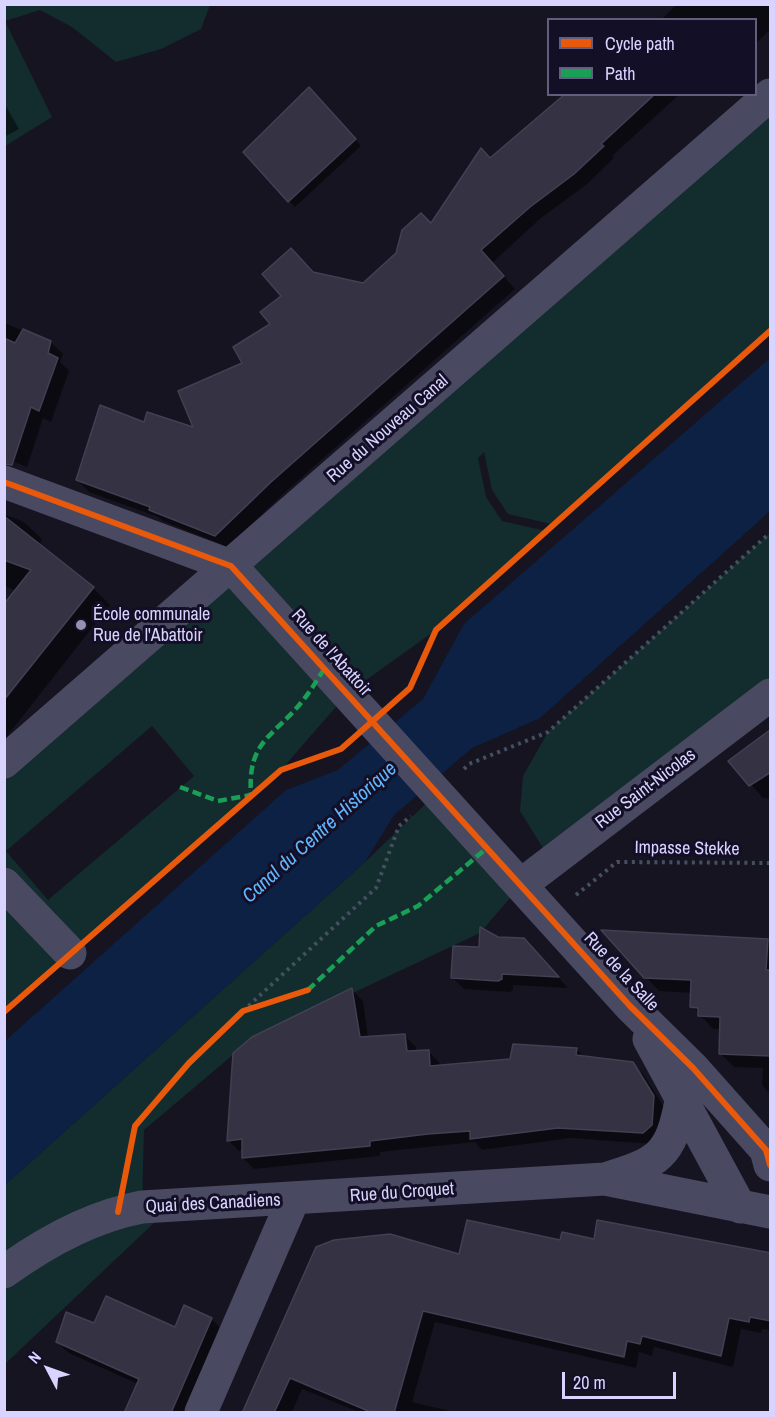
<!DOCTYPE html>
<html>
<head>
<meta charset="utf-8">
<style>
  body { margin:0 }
  #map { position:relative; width:775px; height:1417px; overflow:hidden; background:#161421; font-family:"Archivo Narrow",sans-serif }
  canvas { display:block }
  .frame { position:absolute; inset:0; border:6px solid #d9d4ff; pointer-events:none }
  .legend { position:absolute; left:547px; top:18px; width:210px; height:78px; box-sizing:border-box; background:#130f26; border:2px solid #625e7d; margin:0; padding:8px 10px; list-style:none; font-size:18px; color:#d9d4ff }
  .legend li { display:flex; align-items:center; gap:12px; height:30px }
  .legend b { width:30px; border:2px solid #625e7d }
  .north { position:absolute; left:18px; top:1339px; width:60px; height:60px; -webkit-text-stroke:4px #130f26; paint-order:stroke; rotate:311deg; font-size:16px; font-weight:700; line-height:24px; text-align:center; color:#d9d4ff }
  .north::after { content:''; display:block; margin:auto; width:21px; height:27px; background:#d9d4ff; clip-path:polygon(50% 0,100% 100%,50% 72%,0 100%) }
  .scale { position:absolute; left:562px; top:1372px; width:114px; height:27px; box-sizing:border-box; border:3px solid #d9d4ff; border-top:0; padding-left:8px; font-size:18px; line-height:21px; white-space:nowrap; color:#d9d4ff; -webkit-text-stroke:4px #130f26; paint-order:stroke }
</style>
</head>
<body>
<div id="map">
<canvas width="775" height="1417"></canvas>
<div class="frame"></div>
<ul class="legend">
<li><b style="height:8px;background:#e8590c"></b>Cycle path</li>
<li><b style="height:8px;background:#1a9f57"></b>Path</li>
</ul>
<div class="north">N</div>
<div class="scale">20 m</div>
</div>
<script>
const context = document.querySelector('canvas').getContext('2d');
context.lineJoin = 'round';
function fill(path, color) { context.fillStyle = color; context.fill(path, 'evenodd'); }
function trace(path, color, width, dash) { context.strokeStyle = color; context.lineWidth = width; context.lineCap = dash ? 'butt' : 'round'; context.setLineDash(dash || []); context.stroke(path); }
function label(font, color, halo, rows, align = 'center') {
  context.font = font + ' "Archivo Narrow",sans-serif'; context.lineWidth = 6; context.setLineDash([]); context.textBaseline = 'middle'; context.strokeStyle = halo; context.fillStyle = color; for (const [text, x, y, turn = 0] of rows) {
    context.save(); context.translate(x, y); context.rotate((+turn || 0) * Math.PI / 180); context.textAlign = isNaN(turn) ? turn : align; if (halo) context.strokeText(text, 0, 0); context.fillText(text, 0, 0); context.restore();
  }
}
const green = new Path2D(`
  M 5,4 L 210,4 L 210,5 L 201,29 L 161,49 L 116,62 L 72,27 L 40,10 L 5,21 L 52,117 L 5,146 Z
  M 770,95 L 770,328 L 551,524 L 508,514 L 492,490 L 484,452 L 478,458 L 486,497 L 502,521 L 546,531 L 436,630 L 348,693 L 281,770 L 5,1013 L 5,762 ZM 152,726 L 194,776 L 48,900 L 6,851 Z
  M 770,533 L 770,695 L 551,861 L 520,811 L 523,776 L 548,732 Z
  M 438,792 L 522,884 L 480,933 L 247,1043 L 144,1130 L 142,1207 L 173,1205 L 5,1364 L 5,1185 L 365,862 Z`);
const water = new Path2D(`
  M 770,358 L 770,511 L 540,718 L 472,748 L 394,815 L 365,862 L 5,1185 L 4,1042 L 286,790 L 338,770 L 423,699 L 464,624 Z`);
const shadow = new Path2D(`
  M 677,4 L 770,4 L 770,30 L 756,43 L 756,20 L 661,20 Z
  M 567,94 L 680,94 L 612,156 L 614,158 L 586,185 L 541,218 L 492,263 L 515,289 L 283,494 L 228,547 L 163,521 L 158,517 L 89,492 L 77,480 L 145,424 L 196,430 L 272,325 L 313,273 L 363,285 L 431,225 L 491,159 Z
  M 316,96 L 361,146 L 295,207 L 289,201 Z
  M 4,103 L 19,129 L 4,137 Z
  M 4,323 L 51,342 L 63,354 L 60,362 L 69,371 L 51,422 L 43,418 L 27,467 L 4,458 Z
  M 4,514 L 24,522 L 42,539 L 39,546 L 93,588 L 110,605 L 4,740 L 4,606 L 17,591 L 4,586 Z
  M 770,728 L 770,799 L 763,798 L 730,761 Z
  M 605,932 L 770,941 L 770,1094 L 762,1085 L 763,1068 L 734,1067 L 720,1053 L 721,1029 L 713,1029 L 692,1006 L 692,993 L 659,991 Z
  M 498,938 L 535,951 L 568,988 L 513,985 L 513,990 L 510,992 L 464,989 L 453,978 L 480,948 Z
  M 352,990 L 363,1001 L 368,1038 L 405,1036 L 416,1047 L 416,1052 L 428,1051 L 439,1062 L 440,1066 L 512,1060 L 577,1049 L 585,1058 L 632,1063 L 644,1075 L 665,1109 L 654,1144 L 570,1138 L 482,1150 L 475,1142 L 380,1152 L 380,1156 L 254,1169 L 243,1158 L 243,1150 L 239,1151 L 228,1140 Z
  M 595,1241 L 770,1254 L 770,1330 L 762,1329 L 761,1333 L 741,1329 L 733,1367 L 654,1347 L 652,1356 L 639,1352 L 636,1368 L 435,1322 L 412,1402 L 454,1412 L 359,1412 L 302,1389 L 292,1412 L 243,1412 L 317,1248 L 460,1256 L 561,1242 Z
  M 185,1307 L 212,1319 L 223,1331 L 188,1412 L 126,1412 L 138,1384 L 69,1353 L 57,1342 L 94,1325 L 176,1329 Z`);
const building = new Path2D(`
  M 309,87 L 356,139 L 288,202 L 243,152 Z
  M 565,94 L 655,94 L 601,144 L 604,146 L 574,174 L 530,207 L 481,250 L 504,276 L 271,482 L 215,536 L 149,510 L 150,507 L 76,480 L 100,405 L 144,422 L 147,412 L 193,427 L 178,391 L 242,363 L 233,347 L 270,324 L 260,312 L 281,296 L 262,274 L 291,248 L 313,272 L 363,283 L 396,253 L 402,230 L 421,213 L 431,223 L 481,148 L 490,158 Z
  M 23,329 L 51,341 L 48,353 L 58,358 L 39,411 L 31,407 L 12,465 L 4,464 L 4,338 L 15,343 Z
  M 4,516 L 94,587 L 4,700 L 4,604 L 31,570 L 4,560 Z
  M 771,729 L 771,772 L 749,786 L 728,761 Z
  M 480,927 L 498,937 L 524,938 L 559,977 L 502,974 L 502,979 L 498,981 L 451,978 L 453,946 L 479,947 Z
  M 601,930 L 768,939 L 766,970 L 771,970 L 771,1056 L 719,1054 L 720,1017 L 698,1016 L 698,1008 L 690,1007 L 691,980 L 644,978 Z
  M 352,988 L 360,1037 L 405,1034 L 407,1051 L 429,1050 L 430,1066 L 510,1059 L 513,1044 L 577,1048 L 576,1055 L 633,1062 L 654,1096 L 652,1125 L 643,1133 L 558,1128 L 470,1139 L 470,1131 L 428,1134 L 370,1141 L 370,1146 L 242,1158 L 242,1139 L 227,1141 L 233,1053 L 252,1037 Z
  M 467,1220 L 560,1240 L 562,1232 L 594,1239 L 597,1220 L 771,1253 L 771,1321 L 750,1317 L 749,1322 L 729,1318 L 721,1356 L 642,1336 L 640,1344 L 627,1341 L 624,1357 L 423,1311 L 394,1413 L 373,1413 L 290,1378 L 274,1413 L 242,1413 L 316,1247 L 334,1240 L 390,1234 L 459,1254 Z
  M 106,1296 L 175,1327 L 184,1305 L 212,1318 L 171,1413 L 124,1413 L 139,1379 L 56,1342 L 66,1312 L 94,1323 Z`);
const path = new Path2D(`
  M 464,769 L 469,764 L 548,732 L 770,533
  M 576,895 L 617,862 L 770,863
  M 243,1011 L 376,888 L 399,826 L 411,816`);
const minor = new Path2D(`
  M 4,482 L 231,566 L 630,1006 L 693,1068 L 766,1150 L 770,1165
  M 4,762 L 770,95
  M 4,884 L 70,953
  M 522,884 L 770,695
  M 649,1039 L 740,1207
  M 605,1179 C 658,1163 671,1156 681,1101
  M 4,1272 C 44,1243 93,1216 142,1207 L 605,1179 L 770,1212
  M 201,1412 L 293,1200`);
const quiet = new Path2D(`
  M 180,787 L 218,801 L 251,795 C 247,739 275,737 304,699 C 312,689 318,678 325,668
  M 308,990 L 376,926 L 418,906 L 488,847`);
const cycleway = new Path2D(`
  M 4,482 L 231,566 L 630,1006 L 693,1068 L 766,1150 L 770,1165
  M 4,1012 L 281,770 L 341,749 L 410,688 L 436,630 L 770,331
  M 118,1212 L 135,1126 L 189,1063 L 243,1011 L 308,990`);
const markers = [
  [81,625,6,"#9591b1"]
];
const streetNames = [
  ["Rue du Nouveau Canal",388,429,-41],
  ["Rue de l'Abattoir",331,653,48],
  ["Rue Saint-Nicolas",646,789,-37],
  ["Impasse Stekke",687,849,1],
  ["Rue de la Salle",621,972,47],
  ["Rue du Croquet",402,1193,-4],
  ["Quai des Canadiens",213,1204,-3]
];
const poiNames = [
  ["École communale",93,615],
  ["Rue de l'Abattoir",93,636]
];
const waterNames = [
  ["Canal du Centre Historique",320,833,-42]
];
fill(green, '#132c2d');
fill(water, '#0d2144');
fill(shadow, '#0007');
fill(building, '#343243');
trace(building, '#433f54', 1.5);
trace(path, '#44505f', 4, [3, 4.5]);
trace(minor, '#4a4962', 33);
trace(quiet, '#1a9f57', 4.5, [9, 4.5]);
trace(cycleway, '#e8590c', 6);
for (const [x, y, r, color] of markers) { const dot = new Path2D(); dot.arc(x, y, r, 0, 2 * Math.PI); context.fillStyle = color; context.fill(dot); trace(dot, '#130f26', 2); }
label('18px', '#d9d4ff', '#130f26', streetNames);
label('18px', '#d9d4ff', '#130f26', poiNames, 'left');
label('italic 20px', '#62b6ff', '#130f26', waterNames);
</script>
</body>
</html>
